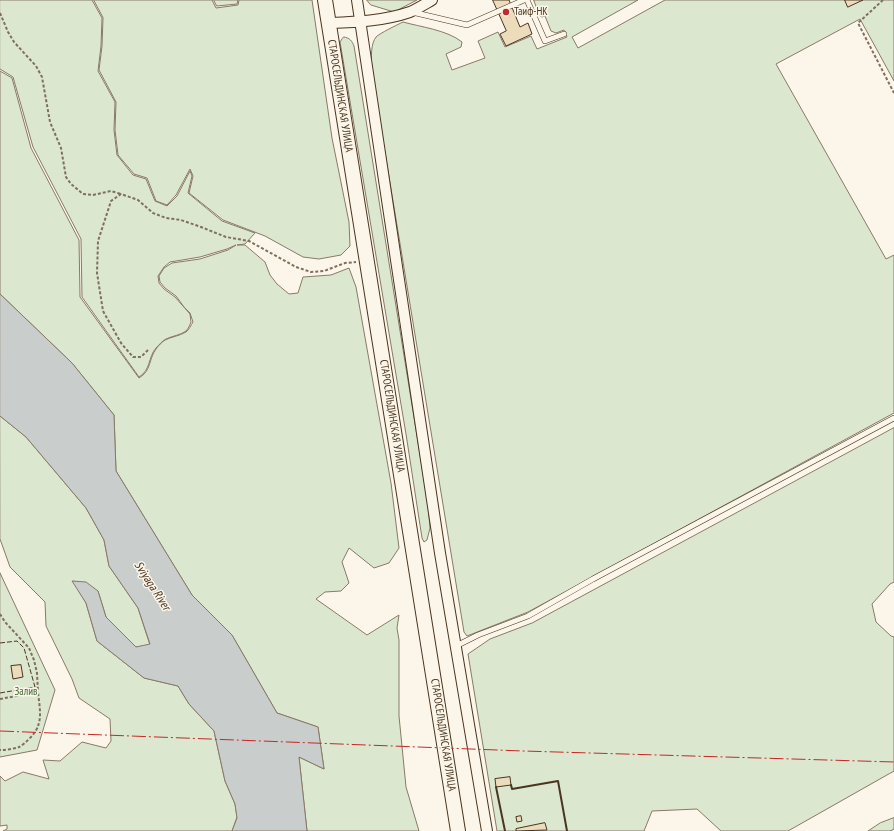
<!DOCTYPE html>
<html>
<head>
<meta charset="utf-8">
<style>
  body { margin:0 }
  canvas { display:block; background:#fbf6e9 }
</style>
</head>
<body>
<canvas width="894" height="831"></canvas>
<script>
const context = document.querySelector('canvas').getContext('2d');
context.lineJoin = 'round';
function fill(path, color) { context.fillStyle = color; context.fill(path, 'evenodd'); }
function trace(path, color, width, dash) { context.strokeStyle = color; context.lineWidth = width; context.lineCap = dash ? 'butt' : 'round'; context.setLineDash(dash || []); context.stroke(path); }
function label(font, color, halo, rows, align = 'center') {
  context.font = font + ' "PT Sans Narrow",sans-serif'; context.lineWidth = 3; context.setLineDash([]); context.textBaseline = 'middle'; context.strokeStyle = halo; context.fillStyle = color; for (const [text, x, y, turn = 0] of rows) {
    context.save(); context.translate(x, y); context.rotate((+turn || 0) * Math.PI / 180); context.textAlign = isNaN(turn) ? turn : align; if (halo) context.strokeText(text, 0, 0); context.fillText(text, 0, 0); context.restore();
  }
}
const green = new Path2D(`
  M 0,0 L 92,0 L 102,18 L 101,46 L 98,71 L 115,102 L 114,130 L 117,155 L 133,175 L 146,179 L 155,201 L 167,206 L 177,196 L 190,171 L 192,176 L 188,193 L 222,221 L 255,233 L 245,244 L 237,245 L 245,245 L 265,262 L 270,275 L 277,284 L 289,294 L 298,293 L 303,277 L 331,275 L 349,268 L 356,287 L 391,483 L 399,548 L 389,563 L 374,568 L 349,548 L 342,562 L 349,583 L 341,591 L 325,592 L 316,599 L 367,635 L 399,615 L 397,628 L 399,640 L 399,716 L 406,787 L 419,831 L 307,831 L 299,757 L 324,769 L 318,727 L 277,713 L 232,635 L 192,595 L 116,471 L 114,415 L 72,363 L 0,294 L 0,71 L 12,78 L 31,148 L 79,240 L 80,297 L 139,378 C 152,370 148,360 156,349 C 158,346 162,342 165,340 C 171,337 179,336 186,332 C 189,330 191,325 193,322 L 190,313 L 184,307 L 176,296 L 165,288 L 160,282 L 159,276 L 164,268 L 172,263 L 200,259 L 228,250 L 236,245 L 227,249 L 200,257 L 170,262 L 164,267 L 158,276 L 159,283 L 164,289 L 175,297 L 190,314 L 191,322 C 190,325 188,329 186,331 C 181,335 172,336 166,339 C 162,341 159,345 156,348 C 148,357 151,370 139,377 L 82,297 L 81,239 L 33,147 L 13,77 L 0,69 Z
  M 94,0 L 212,0 L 216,8 L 238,5 L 239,0 L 312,0 L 332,138 L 349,222 L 350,246 L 341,255 L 319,259 L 303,257 L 265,236 L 223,220 L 189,193 L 193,176 L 190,169 L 176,195 L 167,205 L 156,201 L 147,178 L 134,174 L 118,155 L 115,130 L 116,102 L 99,70 L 102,46 L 103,18 Z
  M 214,0 L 238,0 L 237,4 L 217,6 Z
  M 367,0 L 417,0 L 394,12 L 371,5 Z
  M 534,0 L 638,0 L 572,37 L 578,48 L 665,0 L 894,0 L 894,81 L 860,19 L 776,64 L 886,259 L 894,255 L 894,413 L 528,612 L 467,636 L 464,632 L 377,104 C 375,88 366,50 376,37 C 380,33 397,25 403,22 C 421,27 447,30 462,42 L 461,47 L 446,54 L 452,70 L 485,58 L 478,41 L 498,32 L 505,47 L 531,36 L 537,49 L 567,37 L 564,30 L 556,33 L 551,31 L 545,16 L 542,17 L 540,16 Z
  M 344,37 C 350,38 352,41 354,46 L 428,504 L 430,528 L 427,540 L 424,542 L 422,538 L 406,434 L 340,42 L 342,39 Z
  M 0,416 L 26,437 L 86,508 L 104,540 L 109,566 L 138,608 L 150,645 L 136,647 L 106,617 L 98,591 L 73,581 L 86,603 L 97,641 L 144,678 L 178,686 L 189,704 L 214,731 L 225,781 L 235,804 L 237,817 L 232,831 L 3,831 L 7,829 L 7,825 L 0,826 L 0,776 L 5,781 L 23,772 L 49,779 L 43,760 L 60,761 L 82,742 L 106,748 L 111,741 L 110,719 L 79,698 L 72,679 L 46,626 L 45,602 L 10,567 L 0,539 Z
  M 894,428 L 894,582 L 890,584 L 872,604 L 876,622 L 891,636 L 894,637 L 894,771 L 788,831 L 721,831 L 697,809 L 652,811 L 644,831 L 497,831 L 468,654 L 490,639 L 532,623 Z
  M 0,573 L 55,690 L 37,750 L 0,757 Z
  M 894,818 L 894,829 L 890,831 L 868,831 L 880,823 Z`);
const water = new Path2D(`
  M 0,294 L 72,363 L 114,415 L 116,471 L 192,595 L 232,635 L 277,713 L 318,727 L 324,769 L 299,757 L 307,831 L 232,831 L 237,818 L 235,804 L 225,781 L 214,731 L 189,704 L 178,686 L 144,678 L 97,641 L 86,603 L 72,581 L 86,582 L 98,591 L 106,617 L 136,647 L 150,644 L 138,608 L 109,566 L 104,540 L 86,508 L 26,437 L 0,416 Z`);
const building = new Path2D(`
  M 493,0 L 509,0 L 520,27 L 528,23 L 532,34 L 506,46 L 500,34 L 506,31 Z
  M 845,0 L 863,0 L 848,7 Z
  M 21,665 L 23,677 L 13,679 L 11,666 Z
  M 510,777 L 511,785 L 496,787 L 495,779 Z
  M 521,816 L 522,821 L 517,822 L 516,817 Z
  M 545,823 L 547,830 L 516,831 L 516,829 Z`);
const path = new Path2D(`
  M 883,0 L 858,23 L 894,93
  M 0,13 L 8,32 L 14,42 L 36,66 L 42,77 L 50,122 L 61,148 L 66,177 L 71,184 L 83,194 L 93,195 L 111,191 L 121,194
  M 148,350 L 141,357 L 133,357 L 121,343 L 103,311 L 97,273 L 98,241 L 111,201 L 121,194 L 138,200 L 153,213 L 166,218 L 181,220 L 201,227 L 226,237 L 249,241 L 296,267 L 311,272 L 324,271 L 345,263 L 356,262
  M 0,614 L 5,622 L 29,648 L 34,660 L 37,673 L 38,692
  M 0,699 L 38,692 C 39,703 42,716 38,726 C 36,733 25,744 19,747 C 13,749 6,750 0,750`);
const service = new Path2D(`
  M 527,0 L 545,41 L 564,34
  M 412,12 L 467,25 L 524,0
  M 456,646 L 478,635 L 528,616 L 593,579 L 894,418`);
const minor = new Path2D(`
  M 357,0 L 440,553 L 487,831
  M 329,23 C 355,22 384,21 410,12 C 417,9 425,4 432,0`);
const secondary = new Path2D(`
  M 325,0 L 458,831`);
const fence = new Path2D(`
  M 0,643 L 17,641 L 24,648 L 35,687 L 0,693`);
const wall = new Path2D(`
  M 511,785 L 512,789 L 558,781 L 567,831
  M 496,787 L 505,831`);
const power = new Path2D(`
  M 0,731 L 523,751 L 894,762`);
const markers = [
  [506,12,4,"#c62828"]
];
const poiNames = [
  ["Таиф-НК",514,12]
];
const streetNames = [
  ["СТАРОСЕЛЬДИНСКАЯ УЛИЦА",340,96,81],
  ["СТАРОСЕЛЬДИНСКАЯ УЛИЦА",392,416,81],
  ["СТАРОСЕЛЬДИНСКАЯ УЛИЦА",443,735,81]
];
const parkNames = [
  ["Залив",26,692]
];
const waterNames = [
  ["Sviyaga River",152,586,57]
];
fill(green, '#dce7d0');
trace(green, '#887966', 1);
fill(water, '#c9cecd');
trace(water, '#887966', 1);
fill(building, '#ecdcbc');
trace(building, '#4a3520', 1);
trace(service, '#4a3520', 6);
trace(minor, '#4a3520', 12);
trace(secondary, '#4a3520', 16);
trace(path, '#7f6f5c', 2, [3, 2]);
trace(service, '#fbf6e9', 5);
trace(minor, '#fbf6e9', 10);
trace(secondary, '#fbf6e9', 14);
trace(fence, '#4a3520', 1, [5, 2]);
trace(wall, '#4a3520', 2);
trace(power, '#c62828', 1, [14, 3, 2, 3]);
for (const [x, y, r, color] of markers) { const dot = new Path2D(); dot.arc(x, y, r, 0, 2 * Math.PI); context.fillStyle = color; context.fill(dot); trace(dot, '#fbf6e9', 1.5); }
label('11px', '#4a3520', '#fbf6e9', poiNames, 'left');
label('11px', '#4a3520', '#fbf6e9', streetNames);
label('11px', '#436837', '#fbf6e9', parkNames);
label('italic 12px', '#4a3520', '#fbf6e9', waterNames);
</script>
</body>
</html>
